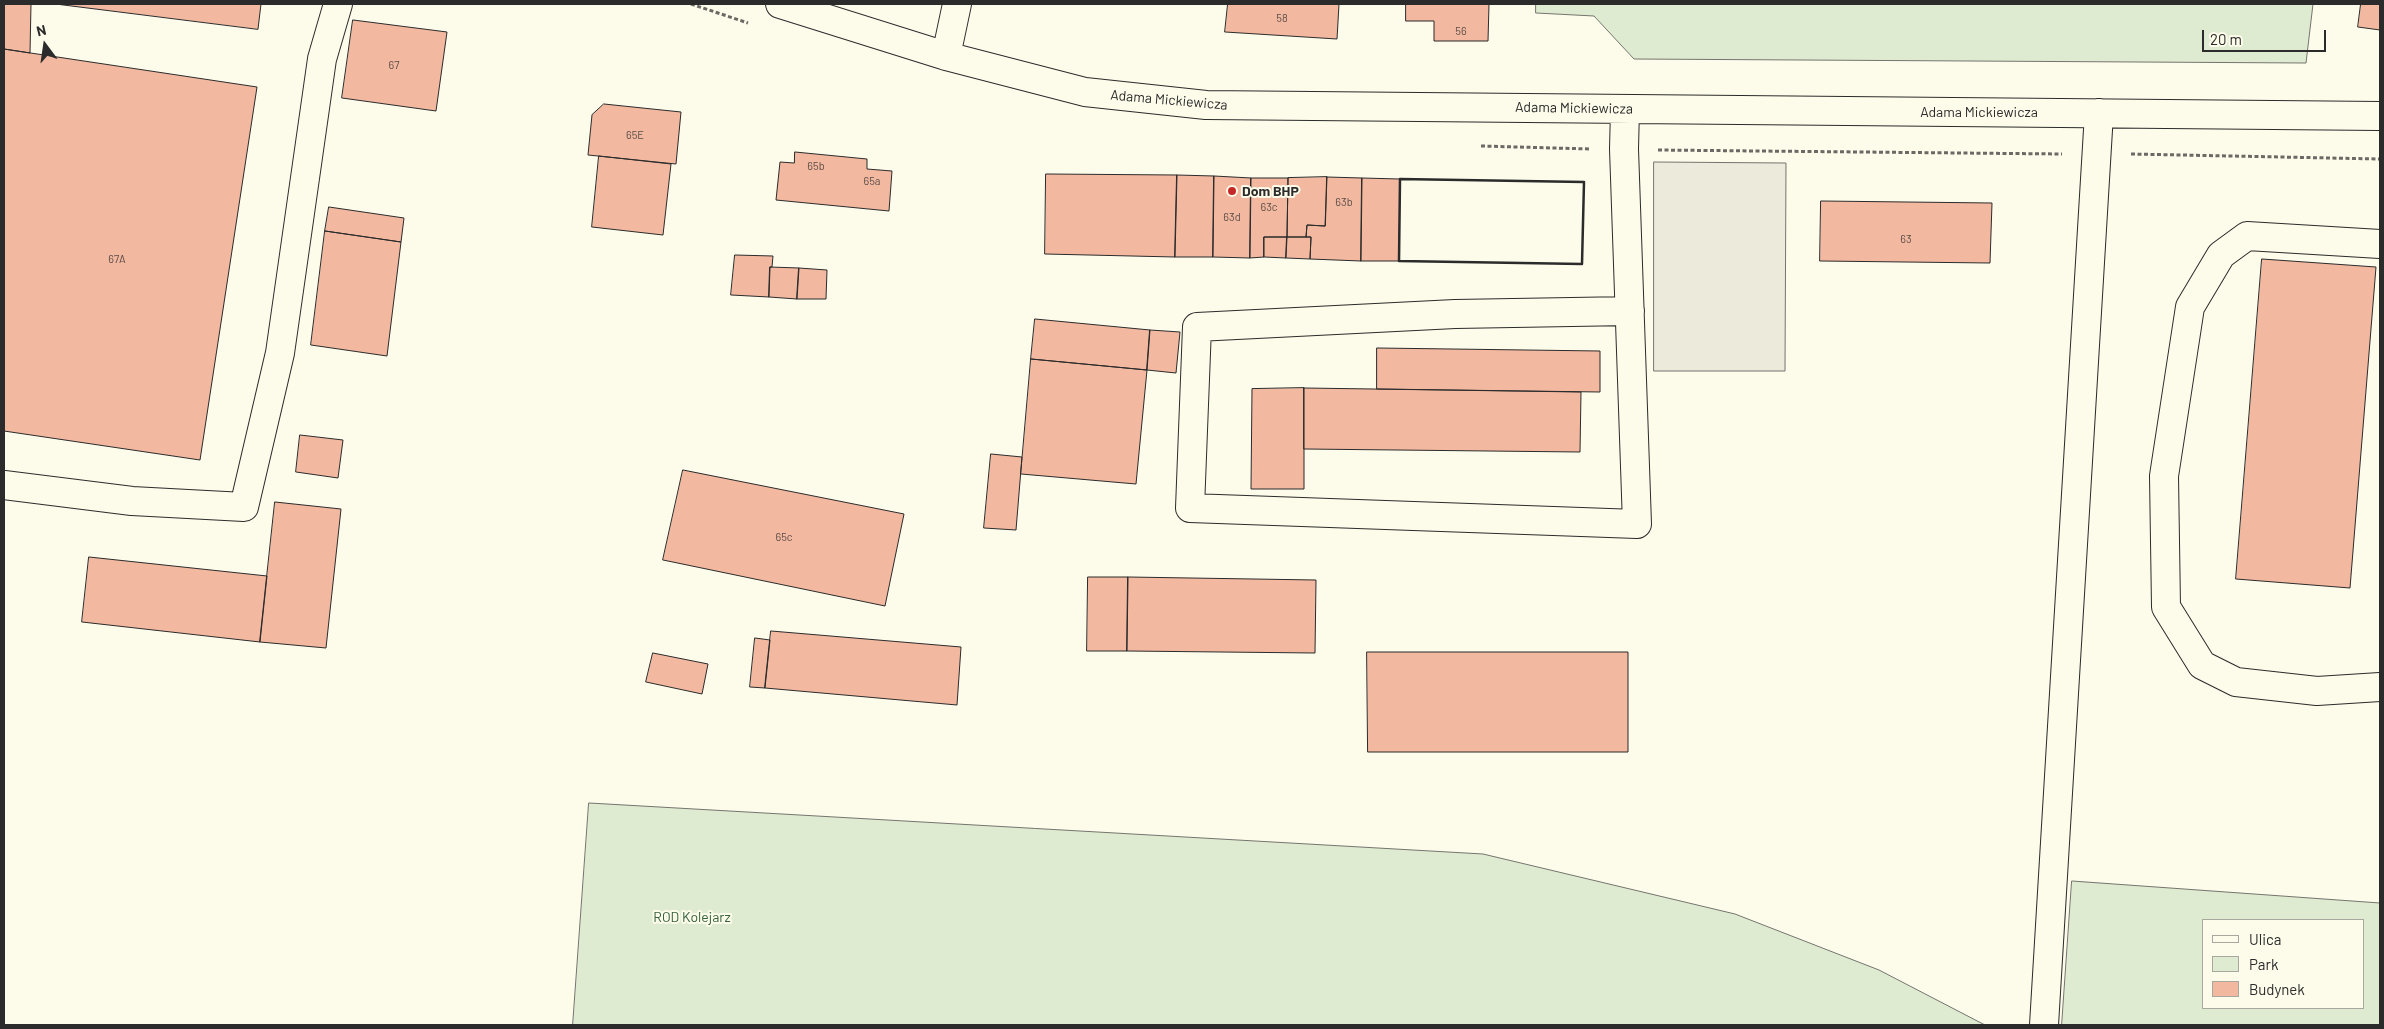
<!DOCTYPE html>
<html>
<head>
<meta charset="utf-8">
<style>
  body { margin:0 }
  #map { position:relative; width:2384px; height:1029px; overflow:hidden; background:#fdfbea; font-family:Barlow,sans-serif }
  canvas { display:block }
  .frame { position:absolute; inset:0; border:5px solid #2b2b2b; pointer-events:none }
  .legend { position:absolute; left:2202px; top:919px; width:162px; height:90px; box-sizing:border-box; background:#fdfbea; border:1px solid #a9a89e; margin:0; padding:6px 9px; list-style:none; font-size:15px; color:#2b2b2b }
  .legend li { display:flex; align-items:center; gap:10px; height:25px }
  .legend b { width:25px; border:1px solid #a9a89e }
  .north { position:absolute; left:20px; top:20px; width:50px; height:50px; -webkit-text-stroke:4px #fdfbea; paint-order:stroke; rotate:346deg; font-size:14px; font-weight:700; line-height:20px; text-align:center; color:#2b2b2b }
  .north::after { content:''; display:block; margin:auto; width:18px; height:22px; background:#2b2b2b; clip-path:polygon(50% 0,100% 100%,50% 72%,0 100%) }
  .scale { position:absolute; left:2202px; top:30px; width:124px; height:22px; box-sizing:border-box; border:2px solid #2b2b2b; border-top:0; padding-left:6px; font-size:15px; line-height:18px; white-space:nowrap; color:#2b2b2b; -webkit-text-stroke:4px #fdfbea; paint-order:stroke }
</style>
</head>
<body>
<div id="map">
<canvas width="2384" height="1029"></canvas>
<div class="frame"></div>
<ul class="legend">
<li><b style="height:6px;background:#fdfbea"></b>Ulica</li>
<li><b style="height:14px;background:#deebd1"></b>Park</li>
<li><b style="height:14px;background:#f2b8a0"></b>Budynek</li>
</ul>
<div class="north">N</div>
<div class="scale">20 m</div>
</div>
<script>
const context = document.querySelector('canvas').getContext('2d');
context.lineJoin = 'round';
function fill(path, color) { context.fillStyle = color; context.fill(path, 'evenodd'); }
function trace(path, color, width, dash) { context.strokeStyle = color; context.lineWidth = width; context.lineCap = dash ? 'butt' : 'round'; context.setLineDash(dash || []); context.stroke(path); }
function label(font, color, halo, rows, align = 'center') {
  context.font = font + ' Barlow,sans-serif'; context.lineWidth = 4; context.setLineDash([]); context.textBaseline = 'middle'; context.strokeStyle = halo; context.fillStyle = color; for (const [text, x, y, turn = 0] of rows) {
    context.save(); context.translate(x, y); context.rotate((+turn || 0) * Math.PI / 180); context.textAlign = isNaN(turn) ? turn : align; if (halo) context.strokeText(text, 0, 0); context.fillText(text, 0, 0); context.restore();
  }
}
const green = new Path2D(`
  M 1536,4 L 2313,4 L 2306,63 L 1634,59 L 1594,16 L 1536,13 Z
  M 589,803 L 1483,854 L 1735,914 L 1879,970 L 1985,1025 L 573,1025 Z
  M 2072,881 L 2380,903 L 2380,1025 L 2062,1025 ZM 2203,920 L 2363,920 L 2363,1008 L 2203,1008 Z`);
const parking = new Path2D(`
  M 1654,162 L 1786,163 L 1785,371 L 1654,371 Z`);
const building = new Path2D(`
  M 4,4 L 31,4 L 30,53 L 4,49 Z
  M 56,4 L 261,4 L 258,29 Z
  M 1228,4 L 1339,4 L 1337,39 L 1225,32 Z
  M 1406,4 L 1489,4 L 1488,41 L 1434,41 L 1434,21 L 1406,21 Z
  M 2361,4 L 2380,4 L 2380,30 L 2358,27 Z
  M 353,20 L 447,32 L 436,111 L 342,98 Z
  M 4,49 L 257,87 L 200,460 L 4,431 Z
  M 604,104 L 681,112 L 676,164 L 588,155 L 592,115 Z
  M 795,152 L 867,159 L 867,169 L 892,171 L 889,211 L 776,200 L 780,162 L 794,163 Z
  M 599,156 L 671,164 L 663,235 L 592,227 Z
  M 1046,174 L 1177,175 L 1175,257 L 1045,254 Z
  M 1177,175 L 1214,176 L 1213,257 L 1175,257 Z
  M 1214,176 L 1251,178 L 1250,258 L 1213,257 Z
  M 1327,177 L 1362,178 L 1361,261 L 1310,259 L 1311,237 L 1306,237 L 1307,225 L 1325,226 Z
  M 1327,177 L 1325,226 L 1307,225 L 1306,237 L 1287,237 L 1288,178 Z
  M 1251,178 L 1288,178 L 1287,237 L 1264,237 L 1264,257 L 1250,258 Z
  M 1362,178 L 1400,179 L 1399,261 L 1361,261 Z
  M 1821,201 L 1992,203 L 1990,263 L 1820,261 Z
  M 329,207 L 404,218 L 401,242 L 325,231 Z
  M 325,231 L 401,242 L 387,356 L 311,345 Z
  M 1264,237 L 1287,237 L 1286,258 L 1264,257 Z
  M 1287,237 L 1311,237 L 1310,259 L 1286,258 Z
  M 735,255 L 773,256 L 772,267 L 770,267 L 769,297 L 731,295 Z
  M 2262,259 L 2376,267 L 2350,588 L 2236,579 Z
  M 770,267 L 799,268 L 797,299 L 769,297 Z
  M 799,268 L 827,270 L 826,299 L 797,299 Z
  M 1035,319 L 1150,330 L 1147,370 L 1031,359 Z
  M 1150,330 L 1180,332 L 1176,373 L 1147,370 Z
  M 1377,348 L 1600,351 L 1600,392 L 1377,389 Z
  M 1031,359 L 1147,370 L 1136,484 L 1021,474 Z
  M 1304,388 L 1581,392 L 1580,452 L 1304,449 Z
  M 1304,388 L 1304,489 L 1251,489 L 1252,389 Z
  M 300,435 L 343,440 L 338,478 L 296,472 Z
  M 991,454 L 1022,457 L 1016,530 L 984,528 Z
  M 683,470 L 904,514 L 885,606 L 663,560 Z
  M 275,502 L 341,509 L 326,648 L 260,642 Z
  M 89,557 L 267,576 L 260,642 L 82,622 Z
  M 1088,577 L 1128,577 L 1127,651 L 1087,651 Z
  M 1128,577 L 1316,580 L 1315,653 L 1127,651 Z
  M 771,631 L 961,647 L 957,705 L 765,688 Z
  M 755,638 L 770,640 L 765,688 L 750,687 Z
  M 1367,652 L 1628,652 L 1628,752 L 1368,752 Z
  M 653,653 L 708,664 L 702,694 L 646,682 Z`);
const path = new Path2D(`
  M 691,4 L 748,23
  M 1481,146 L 1590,149
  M 1658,150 L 2062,154
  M 2131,154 L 2380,159`);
const minor = new Path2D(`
  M 780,4 L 946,56 L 1085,92 L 1206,105 L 2380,116
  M 946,56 L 957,4
  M 1625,109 L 1624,149 L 1637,524 L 1190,508 L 1197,327 L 1455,314 L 1630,311
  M 2380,244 L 2247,236 L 2221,255 L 2190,307 L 2164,476 L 2166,607 L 2202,665 L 2236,682 L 2317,691 L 2380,687
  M 4,485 L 132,501 L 244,507 L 280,353 L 322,59 L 338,4
  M 2044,1025 L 2099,113`);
const wall = new Path2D(`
  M 1400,179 L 1584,182 L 1582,264 L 1399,261 Z`);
const markers = [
  [1232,191,5,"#c62828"]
];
const numberNames = [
  ["58",1282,18],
  ["56",1461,31],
  ["67",394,65],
  ["65E",635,135],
  ["65b",816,166],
  ["65a",872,181],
  ["63b",1344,202],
  ["63c",1269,207],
  ["63d",1232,217],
  ["63",1906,239],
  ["67A",117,259],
  ["65c",784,537]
];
const streetNames = [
  ["Adama Mickiewicza",1169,100,5],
  ["Adama Mickiewicza",1574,108,1],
  ["Adama Mickiewicza",1979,112]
];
const poiNames = [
  ["Dom BHP",1242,191]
];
const parkNames = [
  ["ROD Kolejarz",692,917]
];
fill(green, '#deebd1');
trace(green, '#74746e', 1);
fill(parking, '#eceadb');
trace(parking, '#74746e', 1);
fill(building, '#f2b8a0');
trace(building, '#2b2b2b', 1);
trace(minor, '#2b2b2b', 30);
trace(path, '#6a6964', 3, [4, 2.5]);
trace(minor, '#fdfbea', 28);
trace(wall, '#2b2b2b', 2.5);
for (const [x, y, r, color] of markers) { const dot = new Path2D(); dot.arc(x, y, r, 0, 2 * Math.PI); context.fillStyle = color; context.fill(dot); trace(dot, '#fdfbea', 2); }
label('11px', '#5d4e48', null, numberNames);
label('14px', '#2b2b2b', '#fdfbea', streetNames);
label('bold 14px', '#2b2b2b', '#fdfbea', poiNames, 'left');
label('14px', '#34623c', '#fdfbea', parkNames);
</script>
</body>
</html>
